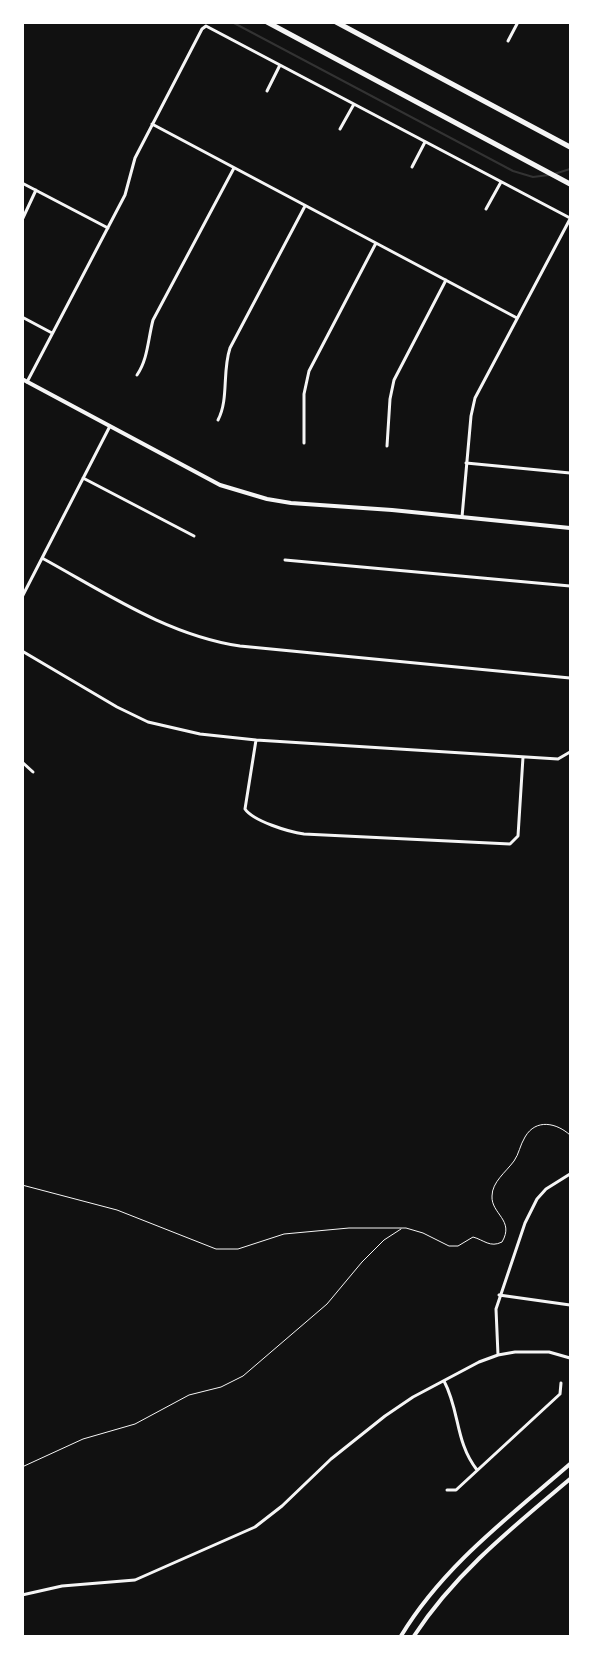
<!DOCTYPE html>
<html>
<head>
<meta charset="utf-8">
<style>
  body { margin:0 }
  #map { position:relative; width:593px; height:1659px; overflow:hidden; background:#111; font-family:Raleway,sans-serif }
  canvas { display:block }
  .frame { position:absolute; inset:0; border:24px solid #fff; pointer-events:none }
</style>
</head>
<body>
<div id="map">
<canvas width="593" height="1659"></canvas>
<div class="frame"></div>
</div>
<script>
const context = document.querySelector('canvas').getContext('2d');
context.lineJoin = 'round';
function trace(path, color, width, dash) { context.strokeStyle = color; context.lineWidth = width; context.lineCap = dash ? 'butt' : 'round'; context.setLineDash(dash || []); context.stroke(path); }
const stream = new Path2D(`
  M 232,22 L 513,171 L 533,177 L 549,175
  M 554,174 L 570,169`);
const path = new Path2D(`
  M 22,1185 L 117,1210 L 216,1249 L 238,1249 L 284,1234 L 349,1228 L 406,1228 L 423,1233 L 449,1246 L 458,1246 L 473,1237 C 484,1240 490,1248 502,1242 C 515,1220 491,1214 492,1196 C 492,1182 506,1172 514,1161 C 519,1154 520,1145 525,1137 C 536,1118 557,1123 570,1135
  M 22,1467 L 83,1439 L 135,1424 L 189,1395 L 221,1387 L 243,1376 L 327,1304 L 362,1262 L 384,1240 L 401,1229`);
const minor = new Path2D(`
  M 508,41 L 518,22
  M 267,91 L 280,65
  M 152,124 L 517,318
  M 340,129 L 354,104
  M 412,167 L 425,142
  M 22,183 L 108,228
  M 486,209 L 501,182
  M 22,220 L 36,190
  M 22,317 L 52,333
  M 137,375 C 148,359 148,339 153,320 L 234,168
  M 27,382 L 125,195 L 135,158 L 202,29 L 206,26 L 570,218
  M 218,420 C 229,399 222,372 230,348 L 305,206
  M 304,443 L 304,394 L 309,371 L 376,243
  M 387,446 L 390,399 L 394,380 L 446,280
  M 466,463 L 570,473
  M 83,478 L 194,536
  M 462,517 L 471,416 L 475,398 L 570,219
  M 42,558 C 106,593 167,635 240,646 L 570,678
  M 285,560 L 570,586
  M 22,597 L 110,426
  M 22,651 L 117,707 L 148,722 L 200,734 L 256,740 L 558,759 L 570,752
  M 256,740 L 245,809 C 253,821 289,832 304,834 L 510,844 L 518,836 L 523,757
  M 22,762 L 33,772
  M 499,1295 L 570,1305
  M 498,1355 L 496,1309 L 525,1223 L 537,1199 L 546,1189 L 570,1174
  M 444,1381 C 460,1411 455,1442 477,1470
  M 447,1490 L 456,1490 L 560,1394 L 561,1383
  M 22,1595 L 62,1586 L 135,1580 L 255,1527 L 282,1506 L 331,1459 L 385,1416 L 413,1397 L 479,1362 L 498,1355 L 515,1352 L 549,1352 L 570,1358`);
const secondary = new Path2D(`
  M 22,379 L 220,485 L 267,499 L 291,503 L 392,510 L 570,528
  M 401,1636 C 443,1566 509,1517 570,1464
  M 414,1636 C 455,1573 513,1527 570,1479`);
const motorway = new Path2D(`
  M 267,22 L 570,184
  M 336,22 L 570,147`);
trace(stream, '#333', 2);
trace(path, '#f5f5f5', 1);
trace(minor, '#f5f5f5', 3);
trace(secondary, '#f5f5f5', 4);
trace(motorway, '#f5f5f5', 5);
</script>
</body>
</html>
